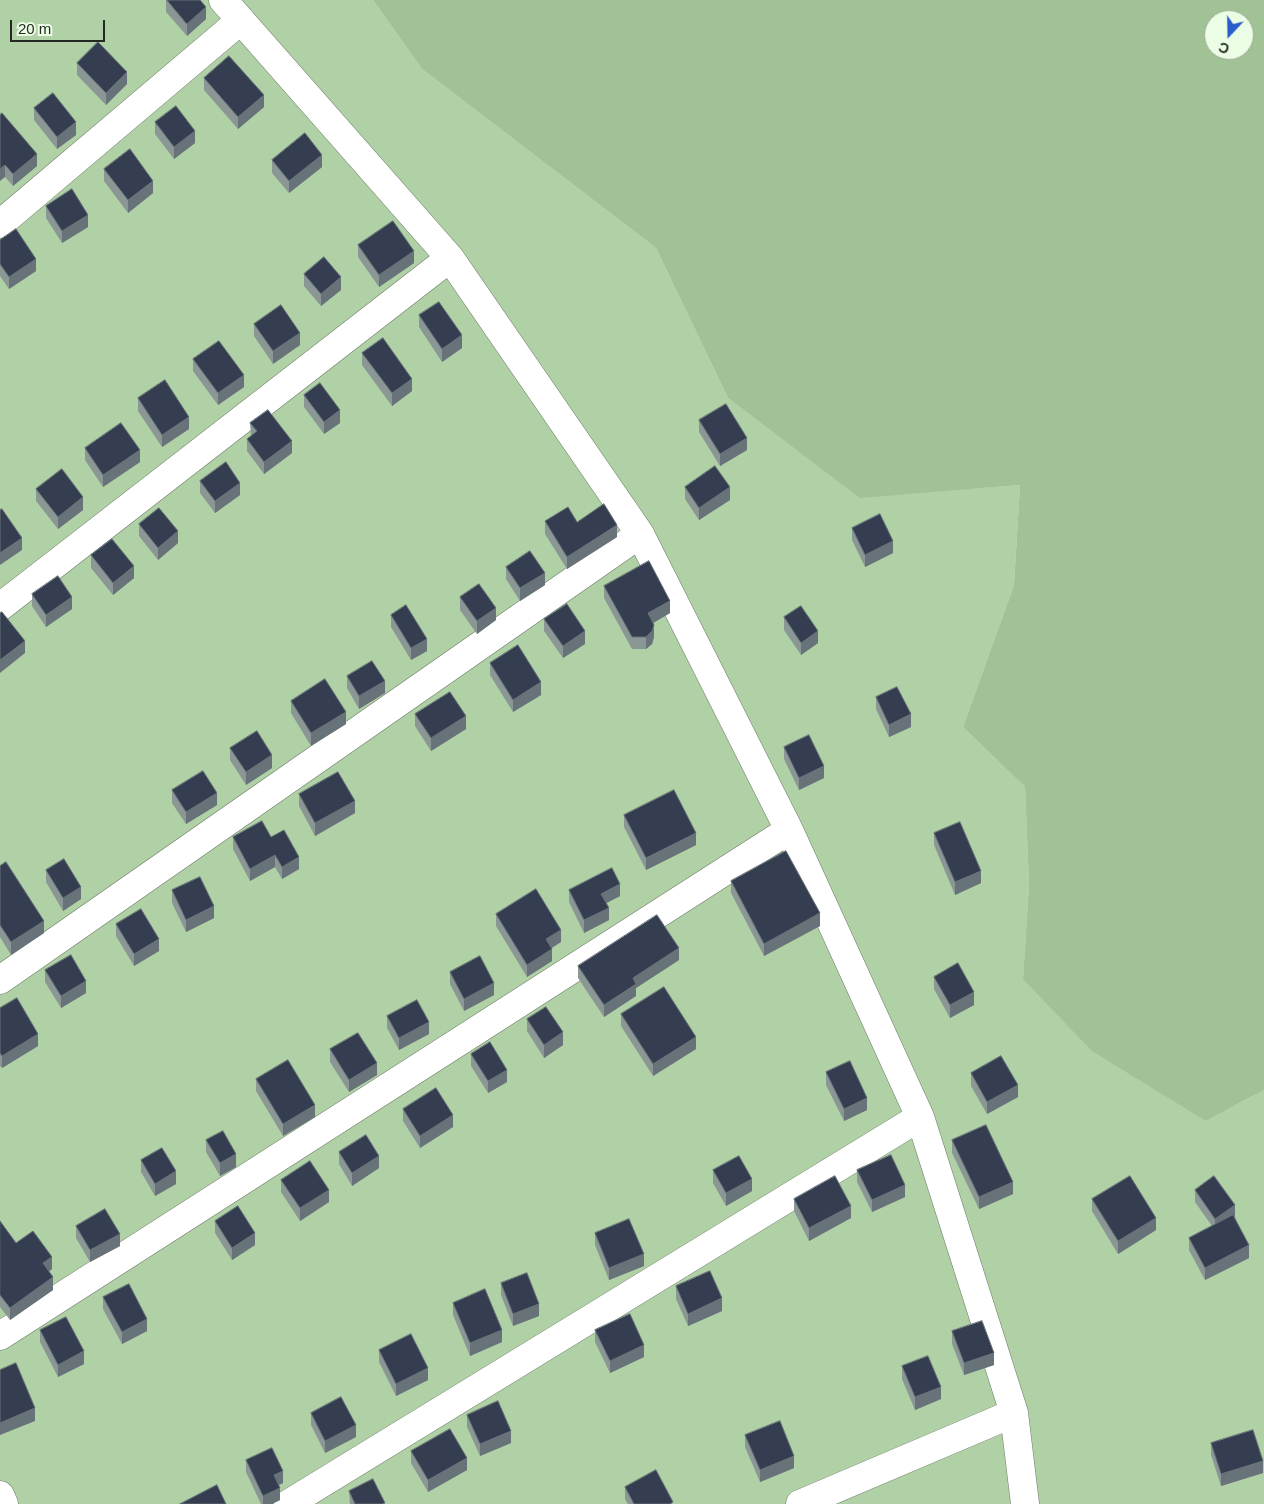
<!DOCTYPE html>
<html>
<head>
<meta charset="utf-8">
<style>
  body { margin:0 }
  #map { position:relative; width:1264px; height:1504px; overflow:hidden; background:#dff0d9; font-family:Helvetica,sans-serif }
  canvas { display:block }
  .north { position:absolute; left:1204px; top:10px; width:50px; height:50px; box-sizing:border-box; background:#ecfde6; border:1px solid #9ca998; border-radius:50%; rotate:201deg; font-size:14px; font-weight:700; line-height:20px; text-align:center; color:#242a22 }
  .north::after { content:''; display:block; margin:auto; width:18px; height:22px; background:#285dca; clip-path:polygon(50% 0,100% 100%,50% 72%,0 100%) }
  .scale { position:absolute; left:10px; top:20px; width:95px; height:22px; box-sizing:border-box; border:2px solid #242a22; border-top:0; padding-left:6px; font-size:15px; line-height:18px; white-space:nowrap; color:#242a22; -webkit-text-stroke:4px #ecfde6; paint-order:stroke }
</style>
</head>
<body>
<div id="map">
<canvas width="1264" height="1504"></canvas>
<div class="north">С</div>
<div class="scale">20 m</div>
</div>
<script>
const context = document.querySelector('canvas').getContext('2d');
context.lineJoin = 'round';
function fill(path, color) { context.fillStyle = color; context.fill(path, 'evenodd'); }
function trace(path, color, width, dash) { context.strokeStyle = color; context.lineWidth = width; context.lineCap = dash ? 'butt' : 'round'; context.setLineDash(dash || []); context.stroke(path); }
const green = new Path2D(`
  M 0,0 L 373,0 L 422,69 L 656,248 L 728,398 L 860,497 L 1020,485 L 1014,585 L 963,727 L 1025,787 L 1029,885 L 1023,979 L 1206,1121 L 1264,1090 L 1264,1504 L 0,1504 Z`);
const forest = new Path2D(`
  M 373,0 L 1264,0 L 1264,1090 L 1206,1121 L 1092,1051 L 1023,979 L 1029,885 L 1025,787 L 963,727 L 1014,585 L 1020,485 L 860,498 L 728,398 L 656,248 L 422,69 ZM 1214,20 L 1244,20 L 1244,50 L 1214,50 Z`);
const minor = new Path2D(`
  M 223,0 L 450,258 L 640,534 L 789,830 L 920,1117 L 1014,1413 L 1025,1504
  M 0,224 L 241,20
  M 0,607 L 450,258
  M 0,980 L 640,534
  M 0,1336 L 789,830
  M 0,1495 L 4,1504
  M 288,1504 L 920,1117
  M 800,1504 L 1014,1413`);
const wall = new Path2D(`
  M 166,0 L 200,0 L 206,19 L 187,36 L 166,12 Z
  M 77,63 L 127,84 L 106,105 L 77,75 Z
  M 204,78 L 264,107 L 238,129 L 204,90 Z
  M 34,108 L 76,135 L 57,149 L 34,120 Z
  M 0,115 L 37,166 L 13,186 L 5,177 Z
  M 155,122 L 195,143 L 174,159 L 155,134 Z
  M 272,160 L 322,167 L 289,193 L 272,173 Z
  M 104,169 L 153,193 L 128,213 L 104,181 Z
  M 46,206 L 88,227 L 62,243 L 46,218 Z
  M 0,240 L 36,271 L 9,289 L 0,276 Z
  M 358,245 L 414,263 L 379,287 L 358,257 Z
  M 304,274 L 341,290 L 321,306 L 304,286 Z
  M 419,315 L 462,348 L 442,362 L 419,327 Z
  M 254,324 L 300,345 L 273,364 L 254,336 Z
  M 362,353 L 412,391 L 392,406 L 362,365 Z
  M 193,359 L 244,387 L 218,405 L 193,371 Z
  M 304,395 L 340,423 L 324,434 L 304,407 Z
  M 138,398 L 189,429 L 162,447 L 138,411 Z
  M 699,420 L 747,450 L 720,466 L 699,432 Z
  M 250,423 L 292,453 L 264,474 L 247,451 L 247,439 L 251,436 Z
  M 85,448 L 140,462 L 103,487 L 85,460 Z
  M 200,481 L 240,495 L 215,513 L 200,493 Z
  M 685,487 L 730,500 L 699,520 L 685,499 Z
  M 36,489 L 83,510 L 58,529 L 36,501 Z
  M 545,521 L 577,522 L 617,537 L 567,569 L 545,534 Z
  M 139,524 L 178,543 L 158,560 L 139,536 Z
  M 852,528 L 893,553 L 865,567 L 852,540 Z
  M 91,555 L 134,578 L 113,595 L 91,568 Z
  M 506,567 L 545,585 L 520,601 L 506,579 Z
  M 604,586 L 670,613 L 653,623 L 654,637 L 652,644 L 646,649 L 632,649 L 604,598 Z
  M 32,594 L 72,609 L 46,627 L 32,606 Z
  M 460,597 L 496,620 L 477,634 L 460,610 Z
  M 391,615 L 427,651 L 411,660 L 391,627 Z
  M 784,617 L 818,643 L 801,655 L 784,630 Z
  M 544,619 L 585,644 L 563,658 L 544,631 Z
  M 490,663 L 541,695 L 513,712 L 490,675 Z
  M 347,676 L 385,693 L 359,709 L 347,688 Z
  M 876,697 L 911,727 L 889,737 L 876,709 Z
  M 291,701 L 346,724 L 311,746 L 291,713 Z
  M 415,714 L 466,729 L 431,751 L 415,726 Z
  M 784,747 L 824,778 L 799,790 L 784,759 Z
  M 230,748 L 272,768 L 246,785 L 230,760 Z
  M 172,790 L 217,805 L 186,824 L 172,803 Z
  M 299,794 L 355,813 L 315,836 L 299,806 Z
  M 624,815 L 696,845 L 646,870 L 624,827 Z
  M 934,833 L 981,883 L 955,895 L 934,845 Z
  M 233,837 L 271,837 L 299,869 L 282,879 L 275,867 L 250,881 L 233,849 Z
  M 0,866 L 44,933 L 11,955 L 0,937 Z
  M 46,870 L 81,899 L 63,911 L 46,882 Z
  M 731,881 L 820,926 L 764,956 L 731,893 Z
  M 172,890 L 214,918 L 186,932 L 172,903 Z
  M 569,890 L 620,896 L 606,903 L 609,920 L 584,933 L 569,902 Z
  M 496,914 L 561,942 L 552,948 L 552,961 L 527,977 L 496,926 Z
  M 116,924 L 159,951 L 134,966 L 116,936 Z
  M 679,960 L 636,988 L 636,996 L 604,1017 L 578,978 L 578,966 Z
  M 45,970 L 86,993 L 61,1008 L 45,982 Z
  M 450,972 L 494,995 L 464,1011 L 450,984 Z
  M 934,977 L 974,1005 L 950,1018 L 934,989 Z
  M 0,1008 L 38,1046 L 2,1068 L 0,1066 Z
  M 621,1014 L 696,1049 L 653,1076 L 621,1026 Z
  M 387,1016 L 429,1034 L 399,1050 L 387,1028 Z
  M 527,1019 L 563,1045 L 544,1058 L 527,1031 Z
  M 330,1049 L 377,1075 L 349,1092 L 330,1062 Z
  M 471,1054 L 507,1082 L 488,1093 L 471,1066 Z
  M 826,1072 L 867,1110 L 844,1121 L 826,1085 Z
  M 971,1073 L 1018,1097 L 987,1114 L 971,1086 Z
  M 256,1079 L 315,1117 L 283,1136 L 256,1091 Z
  M 403,1109 L 453,1127 L 420,1148 L 403,1121 Z
  M 206,1140 L 236,1167 L 220,1176 L 206,1152 Z
  M 952,1140 L 1013,1194 L 979,1209 L 952,1153 Z
  M 339,1152 L 379,1168 L 352,1186 L 339,1164 Z
  M 141,1160 L 176,1184 L 155,1196 L 141,1172 Z
  M 713,1170 L 752,1191 L 726,1206 L 713,1183 Z
  M 857,1170 L 905,1197 L 872,1212 L 857,1182 Z
  M 281,1180 L 329,1202 L 300,1221 L 281,1192 Z
  M 1195,1190 L 1235,1217 L 1249,1258 L 1205,1280 L 1189,1250 L 1189,1238 L 1212,1226 L 1195,1202 Z
  M 794,1199 L 851,1218 L 809,1241 L 794,1211 Z
  M 1092,1199 L 1156,1230 L 1118,1254 L 1092,1211 Z
  M 0,1221 L 16,1243 L 52,1269 L 49,1271 L 53,1290 L 10,1320 L 0,1307 Z
  M 215,1221 L 255,1245 L 232,1260 L 215,1233 Z
  M 76,1226 L 120,1246 L 90,1262 L 76,1238 Z
  M 595,1233 L 644,1266 L 609,1280 L 595,1245 Z
  M 501,1283 L 539,1316 L 513,1326 L 501,1295 Z
  M 676,1286 L 722,1311 L 688,1326 L 676,1299 Z
  M 103,1297 L 147,1331 L 122,1344 L 103,1309 Z
  M 453,1303 L 502,1342 L 470,1356 L 453,1315 Z
  M 40,1330 L 84,1364 L 58,1377 L 40,1342 Z
  M 595,1330 L 644,1357 L 610,1373 L 595,1342 Z
  M 952,1331 L 994,1365 L 964,1375 L 952,1344 Z
  M 379,1350 L 428,1380 L 396,1396 L 379,1362 Z
  M 902,1366 L 941,1399 L 915,1410 L 902,1379 Z
  M 311,1413 L 356,1437 L 325,1453 L 311,1425 Z
  M 467,1415 L 511,1443 L 480,1456 L 467,1427 Z
  M 745,1435 L 794,1468 L 760,1482 L 745,1447 Z
  M 1211,1443 L 1263,1473 L 1221,1486 L 1211,1455 Z
  M 411,1451 L 467,1470 L 428,1492 L 411,1463 Z
  M 246,1460 L 283,1483 L 279,1485 L 280,1500 L 272,1504 L 261,1504 L 246,1472 Z
  M 625,1487 L 673,1504 L 628,1504 L 625,1499 Z
  M 349,1491 L 385,1504 L 350,1504 Z`);
const shadedWall = new Path2D(`
  M 206,7 L 206,19 L 187,36 L 187,24 Z
  M 127,72 L 127,84 L 106,105 L 106,93 Z
  M 264,95 L 264,107 L 238,129 L 238,117 Z
  M 76,122 L 76,135 L 57,149 L 57,137 Z
  M 195,131 L 195,143 L 174,159 L 174,147 Z
  M 37,154 L 37,166 L 13,186 L 13,174 Z
  M 322,155 L 322,167 L 289,193 L 289,181 Z
  M 5,165 L 5,177 L 0,181 L 0,169 Z
  M 153,181 L 153,193 L 128,213 L 128,200 Z
  M 88,215 L 88,227 L 62,243 L 62,231 Z
  M 414,251 L 414,263 L 379,287 L 379,275 Z
  M 36,259 L 36,271 L 9,289 L 9,277 Z
  M 341,277 L 341,290 L 321,306 L 321,294 Z
  M 300,333 L 300,345 L 273,364 L 273,351 Z
  M 462,335 L 462,348 L 442,362 L 442,349 Z
  M 244,375 L 244,387 L 218,405 L 218,393 Z
  M 412,379 L 412,391 L 392,406 L 392,393 Z
  M 340,410 L 340,423 L 324,434 L 324,422 Z
  M 189,417 L 189,429 L 162,447 L 162,435 Z
  M 747,438 L 747,450 L 720,466 L 720,454 Z
  M 292,441 L 292,453 L 264,474 L 264,462 Z
  M 140,450 L 140,462 L 103,487 L 103,475 Z
  M 240,483 L 240,495 L 215,513 L 215,501 Z
  M 730,487 L 730,500 L 699,520 L 699,508 Z
  M 83,497 L 83,510 L 58,529 L 58,517 Z
  M 617,525 L 617,537 L 567,569 L 567,557 Z
  M 178,531 L 178,543 L 158,560 L 158,548 Z
  M 22,538 L 22,550 L 0,565 L 0,553 Z
  M 893,541 L 893,553 L 865,567 L 865,555 Z
  M 134,566 L 134,578 L 113,595 L 113,583 Z
  M 545,573 L 545,585 L 520,601 L 520,588 Z
  M 72,597 L 72,609 L 46,627 L 46,615 Z
  M 670,601 L 670,613 L 648,626 L 648,613 Z
  M 496,608 L 496,620 L 477,634 L 477,621 Z
  M 654,625 L 654,637 L 652,644 L 646,649 L 646,637 Z
  M 585,631 L 585,644 L 563,658 L 563,646 Z
  M 818,631 L 818,643 L 801,655 L 801,643 Z
  M 427,639 L 427,651 L 411,660 L 411,648 Z
  M 25,641 L 25,653 L 0,673 L 0,660 Z
  M 385,681 L 385,693 L 359,709 L 359,696 Z
  M 541,682 L 541,695 L 513,712 L 513,700 Z
  M 346,712 L 346,724 L 311,746 L 311,733 Z
  M 911,714 L 911,727 L 889,737 L 889,725 Z
  M 466,716 L 466,729 L 431,751 L 431,738 Z
  M 272,755 L 272,768 L 246,785 L 246,772 Z
  M 824,766 L 824,778 L 799,790 L 799,778 Z
  M 217,793 L 217,805 L 186,824 L 186,812 Z
  M 355,801 L 355,813 L 315,836 L 315,823 Z
  M 696,833 L 696,845 L 646,870 L 646,858 Z
  M 275,855 L 275,867 L 250,881 L 250,869 Z
  M 299,857 L 299,869 L 282,879 L 282,867 Z
  M 981,871 L 981,883 L 955,895 L 955,882 Z
  M 620,884 L 620,896 L 601,906 L 601,894 Z
  M 81,887 L 81,899 L 63,911 L 63,898 Z
  M 214,906 L 214,918 L 186,932 L 186,920 Z
  M 609,908 L 609,920 L 584,933 L 584,920 Z
  M 820,913 L 820,926 L 764,956 L 764,944 Z
  M 44,921 L 44,933 L 11,955 L 11,942 Z
  M 561,930 L 561,942 L 546,951 L 546,939 Z
  M 159,939 L 159,951 L 134,966 L 134,954 Z
  M 679,948 L 679,960 L 636,988 L 636,996 L 604,1017 L 604,1005 L 633,978 Z
  M 552,949 L 552,961 L 527,977 L 527,965 Z
  M 86,981 L 86,993 L 61,1008 L 61,996 Z
  M 494,983 L 494,995 L 464,1011 L 464,999 Z
  M 974,992 L 974,1005 L 950,1018 L 950,1005 Z
  M 429,1022 L 429,1034 L 399,1050 L 399,1038 Z
  M 563,1032 L 563,1045 L 544,1058 L 544,1045 Z
  M 38,1034 L 38,1046 L 2,1068 L 2,1056 Z
  M 696,1037 L 696,1049 L 653,1076 L 653,1064 Z
  M 377,1063 L 377,1075 L 349,1092 L 349,1080 Z
  M 507,1070 L 507,1082 L 488,1093 L 488,1081 Z
  M 1018,1085 L 1018,1097 L 987,1114 L 987,1102 Z
  M 867,1098 L 867,1110 L 844,1121 L 844,1109 Z
  M 315,1105 L 315,1117 L 283,1136 L 283,1124 Z
  M 453,1115 L 453,1127 L 420,1148 L 420,1136 Z
  M 236,1154 L 236,1167 L 220,1176 L 220,1163 Z
  M 379,1156 L 379,1168 L 352,1186 L 352,1173 Z
  M 176,1171 L 176,1184 L 155,1196 L 155,1184 Z
  M 752,1179 L 752,1191 L 726,1206 L 726,1193 Z
  M 1013,1182 L 1013,1194 L 979,1209 L 979,1197 Z
  M 905,1185 L 905,1197 L 872,1212 L 872,1200 Z
  M 329,1190 L 329,1202 L 300,1221 L 300,1208 Z
  M 1235,1205 L 1235,1217 L 1215,1231 L 1215,1219 Z
  M 851,1206 L 851,1218 L 809,1241 L 809,1228 Z
  M 1156,1218 L 1156,1230 L 1118,1254 L 1118,1241 Z
  M 255,1233 L 255,1245 L 232,1260 L 232,1248 Z
  M 120,1234 L 120,1246 L 90,1262 L 90,1250 Z
  M 1249,1245 L 1249,1258 L 1205,1280 L 1205,1268 Z
  M 644,1254 L 644,1266 L 609,1280 L 609,1268 Z
  M 52,1257 L 52,1269 L 43,1276 L 43,1263 Z
  M 53,1277 L 53,1290 L 10,1320 L 10,1308 Z
  M 722,1298 L 722,1311 L 688,1326 L 688,1314 Z
  M 539,1304 L 539,1316 L 513,1326 L 513,1314 Z
  M 147,1319 L 147,1331 L 122,1344 L 122,1332 Z
  M 502,1330 L 502,1342 L 470,1356 L 470,1343 Z
  M 644,1345 L 644,1357 L 610,1373 L 610,1361 Z
  M 84,1351 L 84,1364 L 58,1377 L 58,1365 Z
  M 994,1353 L 994,1365 L 964,1375 L 964,1363 Z
  M 428,1368 L 428,1380 L 396,1396 L 396,1384 Z
  M 941,1387 L 941,1399 L 915,1410 L 915,1397 Z
  M 35,1408 L 35,1421 L 0,1435 L 0,1423 Z
  M 356,1425 L 356,1437 L 325,1453 L 325,1441 Z
  M 511,1431 L 511,1443 L 480,1456 L 480,1444 Z
  M 794,1456 L 794,1468 L 760,1482 L 760,1470 Z
  M 467,1458 L 467,1470 L 428,1492 L 428,1480 Z
  M 1263,1461 L 1263,1473 L 1221,1486 L 1221,1474 Z
  M 283,1471 L 283,1483 L 274,1487 L 274,1475 Z
  M 280,1488 L 280,1500 L 272,1504 L 263,1504 L 263,1496 Z`);
const building = new Path2D(`
  M 167,0 L 200,0 L 206,7 L 187,24 Z
  M 98,42 L 127,72 L 106,93 L 77,63 Z
  M 229,56 L 264,95 L 238,117 L 204,78 Z
  M 53,93 L 76,122 L 57,137 L 34,108 Z
  M 176,106 L 195,131 L 174,147 L 155,122 Z
  M 2,113 L 37,154 L 13,174 L 5,165 L 0,169 L 0,115 Z
  M 305,133 L 322,155 L 289,181 L 272,160 Z
  M 130,149 L 153,181 L 128,200 L 104,169 Z
  M 72,189 L 88,215 L 62,231 L 46,206 Z
  M 393,221 L 414,251 L 379,275 L 358,245 Z
  M 16,229 L 36,259 L 9,277 L 0,264 L 0,240 Z
  M 324,257 L 341,277 L 321,294 L 304,274 Z
  M 439,302 L 462,335 L 442,349 L 419,315 Z
  M 281,305 L 300,333 L 273,351 L 254,324 Z
  M 383,338 L 412,379 L 392,393 L 362,353 Z
  M 219,341 L 244,375 L 218,393 L 193,359 Z
  M 165,380 L 189,417 L 162,435 L 138,398 Z
  M 320,383 L 340,410 L 324,422 L 304,395 Z
  M 726,404 L 747,438 L 720,454 L 699,420 Z
  M 268,410 L 292,441 L 264,462 L 247,439 L 257,431 L 250,423 Z
  M 121,423 L 140,450 L 103,475 L 85,448 Z
  M 226,462 L 240,483 L 215,501 L 200,481 Z
  M 715,466 L 730,487 L 699,508 L 685,487 Z
  M 62,469 L 83,497 L 58,517 L 36,489 Z
  M 604,504 L 617,525 L 567,557 L 545,521 L 568,507 L 577,522 Z
  M 159,508 L 178,531 L 158,548 L 139,524 Z
  M 2,509 L 22,538 L 0,553 L 0,510 Z
  M 880,514 L 893,541 L 865,555 L 852,528 Z
  M 112,539 L 134,566 L 113,583 L 91,555 Z
  M 530,551 L 545,573 L 520,588 L 506,567 Z
  M 649,561 L 670,601 L 648,613 L 654,625 L 652,631 L 646,637 L 632,637 L 604,586 Z
  M 58,576 L 72,597 L 46,615 L 32,594 Z
  M 479,584 L 496,608 L 477,621 L 460,597 Z
  M 567,604 L 585,631 L 563,646 L 544,619 Z
  M 406,605 L 427,639 L 411,648 L 391,615 Z
  M 801,606 L 818,631 L 801,643 L 784,617 Z
  M 2,612 L 25,641 L 0,660 L 0,613 Z
  M 518,645 L 541,682 L 513,700 L 490,663 Z
  M 372,661 L 385,681 L 359,696 L 347,676 Z
  M 325,679 L 346,712 L 311,733 L 291,701 Z
  M 897,687 L 911,714 L 889,725 L 876,697 Z
  M 450,692 L 466,716 L 431,738 L 415,714 Z
  M 257,731 L 272,755 L 246,772 L 230,748 Z
  M 809,735 L 824,766 L 799,778 L 784,747 Z
  M 203,771 L 217,793 L 186,812 L 172,790 Z
  M 338,772 L 355,801 L 315,823 L 299,794 Z
  M 674,790 L 696,833 L 646,858 L 624,815 Z
  M 262,821 L 271,837 L 284,830 L 299,857 L 282,867 L 275,855 L 250,869 L 233,837 Z
  M 960,822 L 981,871 L 955,882 L 934,833 Z
  M 786,851 L 820,913 L 764,944 L 731,881 Z
  M 64,859 L 81,887 L 63,898 L 46,870 Z
  M 6,862 L 44,921 L 11,942 L 0,925 L 0,866 Z
  M 612,868 L 620,884 L 601,894 L 609,908 L 584,920 L 569,890 Z
  M 200,877 L 214,906 L 186,920 L 172,890 Z
  M 536,889 L 561,930 L 546,939 L 552,949 L 527,965 L 496,914 Z
  M 141,909 L 159,939 L 134,954 L 116,924 Z
  M 657,915 L 679,948 L 633,978 L 636,984 L 604,1005 L 578,966 Z
  M 71,955 L 86,981 L 61,996 L 45,970 Z
  M 480,956 L 494,983 L 464,999 L 450,972 Z
  M 958,963 L 974,992 L 950,1005 L 934,977 Z
  M 664,987 L 696,1037 L 653,1064 L 621,1014 Z
  M 17,998 L 38,1034 L 2,1056 L 0,1053 L 0,1008 Z
  M 417,1000 L 429,1022 L 399,1038 L 387,1016 Z
  M 546,1007 L 563,1032 L 544,1045 L 527,1019 Z
  M 358,1033 L 377,1063 L 349,1080 L 330,1049 Z
  M 490,1042 L 507,1070 L 488,1081 L 471,1054 Z
  M 1001,1056 L 1018,1085 L 987,1102 L 971,1073 Z
  M 288,1060 L 315,1105 L 283,1124 L 256,1079 Z
  M 850,1061 L 867,1098 L 844,1109 L 826,1072 Z
  M 436,1088 L 453,1115 L 420,1136 L 403,1109 Z
  M 986,1125 L 1013,1182 L 979,1197 L 952,1140 Z
  M 223,1131 L 236,1154 L 220,1163 L 206,1140 Z
  M 366,1135 L 379,1156 L 352,1173 L 339,1152 Z
  M 162,1148 L 176,1171 L 155,1184 L 141,1160 Z
  M 891,1155 L 905,1185 L 872,1200 L 857,1170 Z
  M 739,1156 L 752,1179 L 726,1193 L 713,1170 Z
  M 310,1161 L 329,1190 L 300,1208 L 281,1180 Z
  M 835,1176 L 851,1206 L 809,1228 L 794,1199 Z
  M 1130,1176 L 1156,1218 L 1118,1241 L 1092,1199 Z
  M 1214,1176 L 1235,1205 L 1215,1219 L 1195,1190 Z
  M 238,1206 L 255,1233 L 232,1248 L 215,1221 Z
  M 105,1209 L 120,1234 L 90,1250 L 76,1226 Z
  M 1233,1215 L 1249,1245 L 1205,1268 L 1189,1238 Z
  M 629,1219 L 644,1254 L 609,1268 L 595,1233 Z
  M 0,1221 L 16,1243 L 33,1231 L 52,1257 L 43,1263 L 53,1277 L 10,1308 L 0,1295 Z
  M 710,1271 L 722,1298 L 688,1314 L 676,1286 Z
  M 527,1273 L 539,1304 L 513,1314 L 501,1283 Z
  M 129,1284 L 147,1319 L 122,1332 L 103,1297 Z
  M 485,1289 L 502,1330 L 470,1343 L 453,1303 Z
  M 630,1314 L 644,1345 L 610,1361 L 595,1330 Z
  M 66,1317 L 84,1351 L 58,1365 L 40,1330 Z
  M 982,1321 L 994,1353 L 964,1363 L 952,1331 Z
  M 411,1334 L 428,1368 L 396,1384 L 379,1350 Z
  M 928,1356 L 941,1387 L 915,1397 L 902,1366 Z
  M 16,1363 L 35,1408 L 0,1423 L 0,1370 Z
  M 341,1397 L 356,1425 L 325,1441 L 311,1413 Z
  M 498,1401 L 511,1431 L 480,1444 L 467,1415 Z
  M 780,1421 L 794,1456 L 760,1470 L 745,1435 Z
  M 450,1429 L 467,1458 L 428,1480 L 411,1451 Z
  M 1253,1430 L 1263,1461 L 1221,1474 L 1211,1443 Z
  M 272,1448 L 283,1471 L 274,1475 L 280,1488 L 263,1496 L 246,1460 Z
  M 656,1470 L 673,1502 L 670,1504 L 634,1504 L 625,1487 Z
  M 373,1479 L 385,1503 L 382,1504 L 355,1504 L 349,1491 Z
  M 217,1485 L 226,1504 L 180,1504 Z`);
fill(green, '#b0d0a5');
fill(forest, '#a1c294');
trace(minor, '#6c7b67', 29);
trace(minor, '#fff', 28);
fill(wall, '#8a9794');
fill(shadedWall, '#677379');
fill(building, '#343e50');
trace(building, '#677379', 1);
</script>
</body>
</html>
